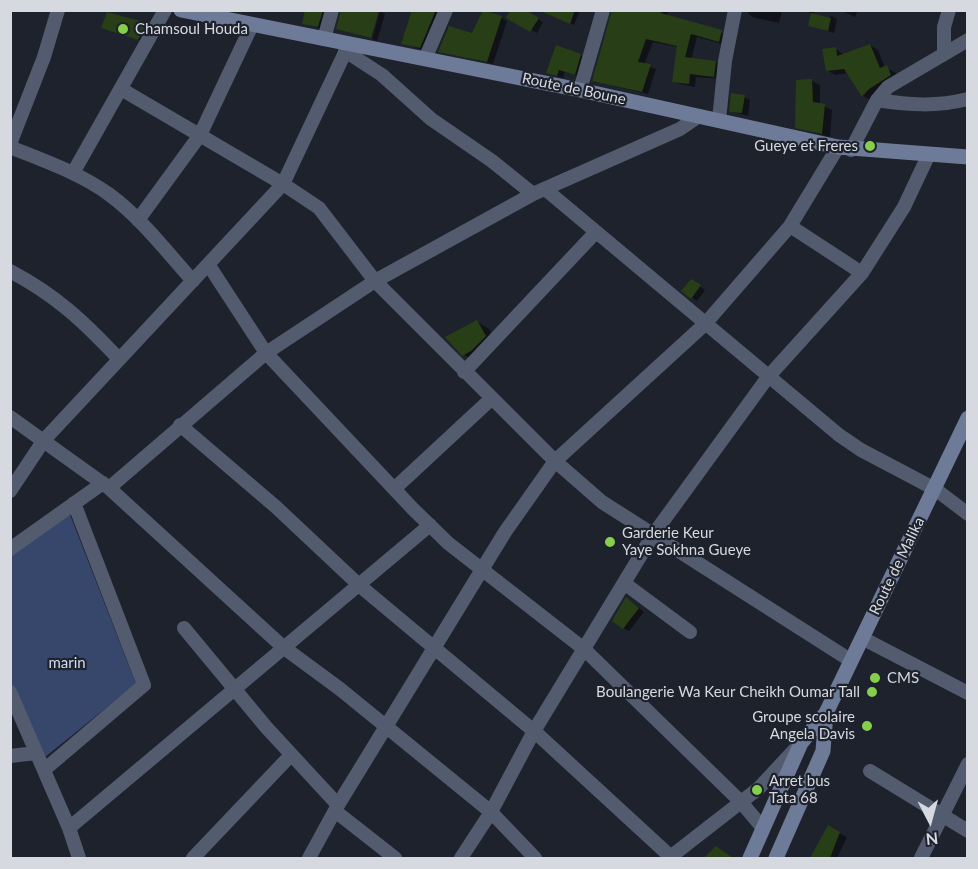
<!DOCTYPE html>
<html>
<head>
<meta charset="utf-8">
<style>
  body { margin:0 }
  #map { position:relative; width:978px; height:869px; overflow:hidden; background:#1e222c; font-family:Lato,sans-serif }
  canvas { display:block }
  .frame { position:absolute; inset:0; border:12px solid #d6d9df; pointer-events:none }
  .north { position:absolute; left:900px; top:791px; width:60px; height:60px; -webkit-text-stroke:4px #1e222c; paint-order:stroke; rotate:174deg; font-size:16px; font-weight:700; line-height:24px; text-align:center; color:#d6d9df }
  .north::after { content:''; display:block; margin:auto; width:21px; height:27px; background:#d6d9df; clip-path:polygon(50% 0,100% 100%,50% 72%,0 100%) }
</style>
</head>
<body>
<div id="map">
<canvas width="978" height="869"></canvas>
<div class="frame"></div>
<div class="north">N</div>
</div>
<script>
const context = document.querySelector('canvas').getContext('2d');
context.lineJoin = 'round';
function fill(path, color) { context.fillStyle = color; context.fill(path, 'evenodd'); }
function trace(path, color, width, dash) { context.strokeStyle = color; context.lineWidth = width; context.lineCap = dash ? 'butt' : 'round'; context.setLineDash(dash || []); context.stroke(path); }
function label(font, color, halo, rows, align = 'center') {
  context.font = font + ' Lato,sans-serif'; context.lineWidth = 4.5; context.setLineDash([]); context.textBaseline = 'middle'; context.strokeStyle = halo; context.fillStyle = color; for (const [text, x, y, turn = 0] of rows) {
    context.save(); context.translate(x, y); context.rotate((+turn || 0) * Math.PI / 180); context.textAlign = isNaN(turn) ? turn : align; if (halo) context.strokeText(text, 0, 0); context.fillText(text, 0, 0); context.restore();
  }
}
const green = new Path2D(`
  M 67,507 L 136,684 L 40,761 L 11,686 L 11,553 Z`);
const shadow = new Path2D(`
  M 307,10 L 331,10 L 325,30 L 303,23 Z
  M 377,10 L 369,38 L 338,28 Z
  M 413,10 L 446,10 L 427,51 L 403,44 Z
  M 486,10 L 507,21 L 493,64 L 440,51 L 473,35 Z
  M 524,10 L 543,22 L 537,33 L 508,17 Z
  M 548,10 L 580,10 L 574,25 L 551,16 L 547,13 Z
  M 618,10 L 669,10 L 667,16 L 728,35 L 726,45 L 697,37 L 691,60 L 716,62 L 722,66 L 721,79 L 696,77 L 695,87 L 680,84 L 673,81 L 678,47 L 653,42 L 644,65 L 656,69 L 648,94 L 594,81 Z
  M 745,10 L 782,10 L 779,23 L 752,17 Z
  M 800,10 L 815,10 L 814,14 Z
  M 840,10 L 858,10 L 855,17 Z
  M 380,11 L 385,14 L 377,41 L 372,39 Z
  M 832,16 L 837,19 L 834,33 L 808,25 Z
  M 147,24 L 152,27 L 144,42 L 103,27 Z
  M 870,45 L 878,50 L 885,68 L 895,72 L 898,79 L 871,100 L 863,96 L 848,73 L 835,75 L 827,70 L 836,49 L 844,55 Z
  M 580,55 L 586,59 L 581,77 L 565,72 L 563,78 L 548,73 Z
  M 812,81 L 820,85 L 820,105 L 832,110 L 830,137 L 797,127 Z
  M 744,97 L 750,100 L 748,116 L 730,111 Z
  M 697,284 L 705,290 L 697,301 L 683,291 Z
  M 477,322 L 489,329 L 497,343 L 476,362 L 463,354 Z
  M 632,602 L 644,612 L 629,631 L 623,628 Z
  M 828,827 L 847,837 L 837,858 L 812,858 Z`);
const building = new Path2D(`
  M 305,10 L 323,10 L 318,27 L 302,24 Z
  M 341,10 L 379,10 L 371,38 L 336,29 Z
  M 412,10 L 436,10 L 420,48 L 401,44 Z
  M 483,10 L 502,16 L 487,62 L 438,52 L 449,26 L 472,33 Z
  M 510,10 L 526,10 L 539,18 L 530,32 L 506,18 Z
  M 538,10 L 575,10 L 570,24 Z
  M 612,10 L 662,10 L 661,13 L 722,30 L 719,42 L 691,34 L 685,57 L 716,61 L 714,77 L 690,74 L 689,84 L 672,82 L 677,46 L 646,39 L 638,62 L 651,64 L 642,92 L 592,81 Z
  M 107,12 L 148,23 L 138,40 L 101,28 Z
  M 811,13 L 831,18 L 828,31 L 808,26 Z
  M 870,44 L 880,68 L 887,65 L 891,75 L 869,89 L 862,97 L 844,69 L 826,71 L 822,49 L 836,47 L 837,56 Z
  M 556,45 L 581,54 L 575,75 L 559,70 L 557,76 L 546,73 Z
  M 812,79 L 813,102 L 825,104 L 822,134 L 795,128 L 796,80 Z
  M 731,93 L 745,95 L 742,113 L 729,112 Z
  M 691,279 L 701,285 L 691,299 L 681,291 Z
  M 477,320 L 486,336 L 471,351 L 462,356 L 445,337 Z
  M 626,597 L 639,608 L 623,629 L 612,621 Z
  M 828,825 L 840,832 L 830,858 L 810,858 Z
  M 716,846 L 733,858 L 704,858 Z`);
const street = new Path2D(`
  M 324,39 L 332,10
  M 345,51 L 382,75 L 431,119 L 492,161 L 533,194
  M 944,53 L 944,27 L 949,10
  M 425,59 L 446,10
  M 121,89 L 283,184 L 319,208 L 375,281 L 555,461 L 602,502 L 850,660
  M 580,90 L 603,10
  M 877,100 C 909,105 936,107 968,99
  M 719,120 L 725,61 L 735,10
  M 10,144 L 44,57 L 58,10
  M 10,147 C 44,161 80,173 110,195 C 141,218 167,252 193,281
  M 851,150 L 877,100 L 888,87 L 968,40
  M 73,173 L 165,10
  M 545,189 L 839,435 L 861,450 L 935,489 L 968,514
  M 138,220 L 200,135 L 252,25
  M 790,226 L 862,273
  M 208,264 L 266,353 L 413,509 L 448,543 L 584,649 L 741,802 L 762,827
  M 10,271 C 57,296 83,321 119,359
  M 464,372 L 595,233
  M 10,417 L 109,488 L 283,647 L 340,689 L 491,812 L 535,858
  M 180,425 L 276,507 L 359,585 L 534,731 L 671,857
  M 109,488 L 266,353 L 375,281 L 533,194 L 680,129 L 699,116
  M 394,489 L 491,399
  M 10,491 L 44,440 L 283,184 L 349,44
  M 10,549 L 103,483
  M 624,583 L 690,632
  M 184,628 L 266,727 L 338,805
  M 862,638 L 968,693
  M 10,692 L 69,828 L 79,858
  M 10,756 L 36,753
  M 44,770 L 144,685 L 74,503
  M 870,771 L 968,831
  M 335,811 L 395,858
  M 69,828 L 430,525
  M 193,858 L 291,755
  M 309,858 L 338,805 L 505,532 L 555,461 L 705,324 L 790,226 L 838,147
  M 461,858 L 491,812 L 534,731 L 653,535 L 768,377 L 862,273 L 904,207 L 929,154
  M 669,858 L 759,788 L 798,746
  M 921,858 L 968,764`);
const secondary = new Path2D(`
  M 181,10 L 580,90 L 838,147 L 968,157
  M 750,858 L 801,743 L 826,713 L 968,418
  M 776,858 L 823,751 L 826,713`);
const markers = [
  [123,29,6,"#85cf4c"],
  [870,146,6,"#85cf4c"],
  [610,542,6,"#85cf4c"],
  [875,678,6,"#85cf4c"],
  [872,692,6,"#85cf4c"],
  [867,726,6,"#85cf4c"],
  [757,790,6,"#85cf4c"]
];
const poiNames = [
  ["Chamsoul Houda",135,29],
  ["Gueye et Freres",858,146,"right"],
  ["Garderie Keur",622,533],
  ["Yaye Sokhna Gueye",622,550],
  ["CMS",887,678],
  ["Boulangerie Wa Keur Cheikh Oumar Tall",860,692,"right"],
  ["Groupe scolaire",855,717,"right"],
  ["Angela Davis",855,734,"right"],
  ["Arret bus",769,781],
  ["Tata 68",769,798]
];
const streetNames = [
  ["Route de Boune",574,89,12],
  ["Route de Malika",897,566,-64]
];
const parkNames = [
  ["marin",67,663]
];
fill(green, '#37476c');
fill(shadow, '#0007');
fill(building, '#273e16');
trace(street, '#535b6e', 14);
trace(secondary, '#6e7b98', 15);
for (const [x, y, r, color] of markers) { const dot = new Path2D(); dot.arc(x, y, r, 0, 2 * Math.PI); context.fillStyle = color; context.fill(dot); trace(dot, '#1e222c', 2); }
label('15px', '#d6d9df', '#1e222c', poiNames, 'left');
label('15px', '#d6d9df', '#1e222c', streetNames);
label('15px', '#cfdcf7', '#1e222c', parkNames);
</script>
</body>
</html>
